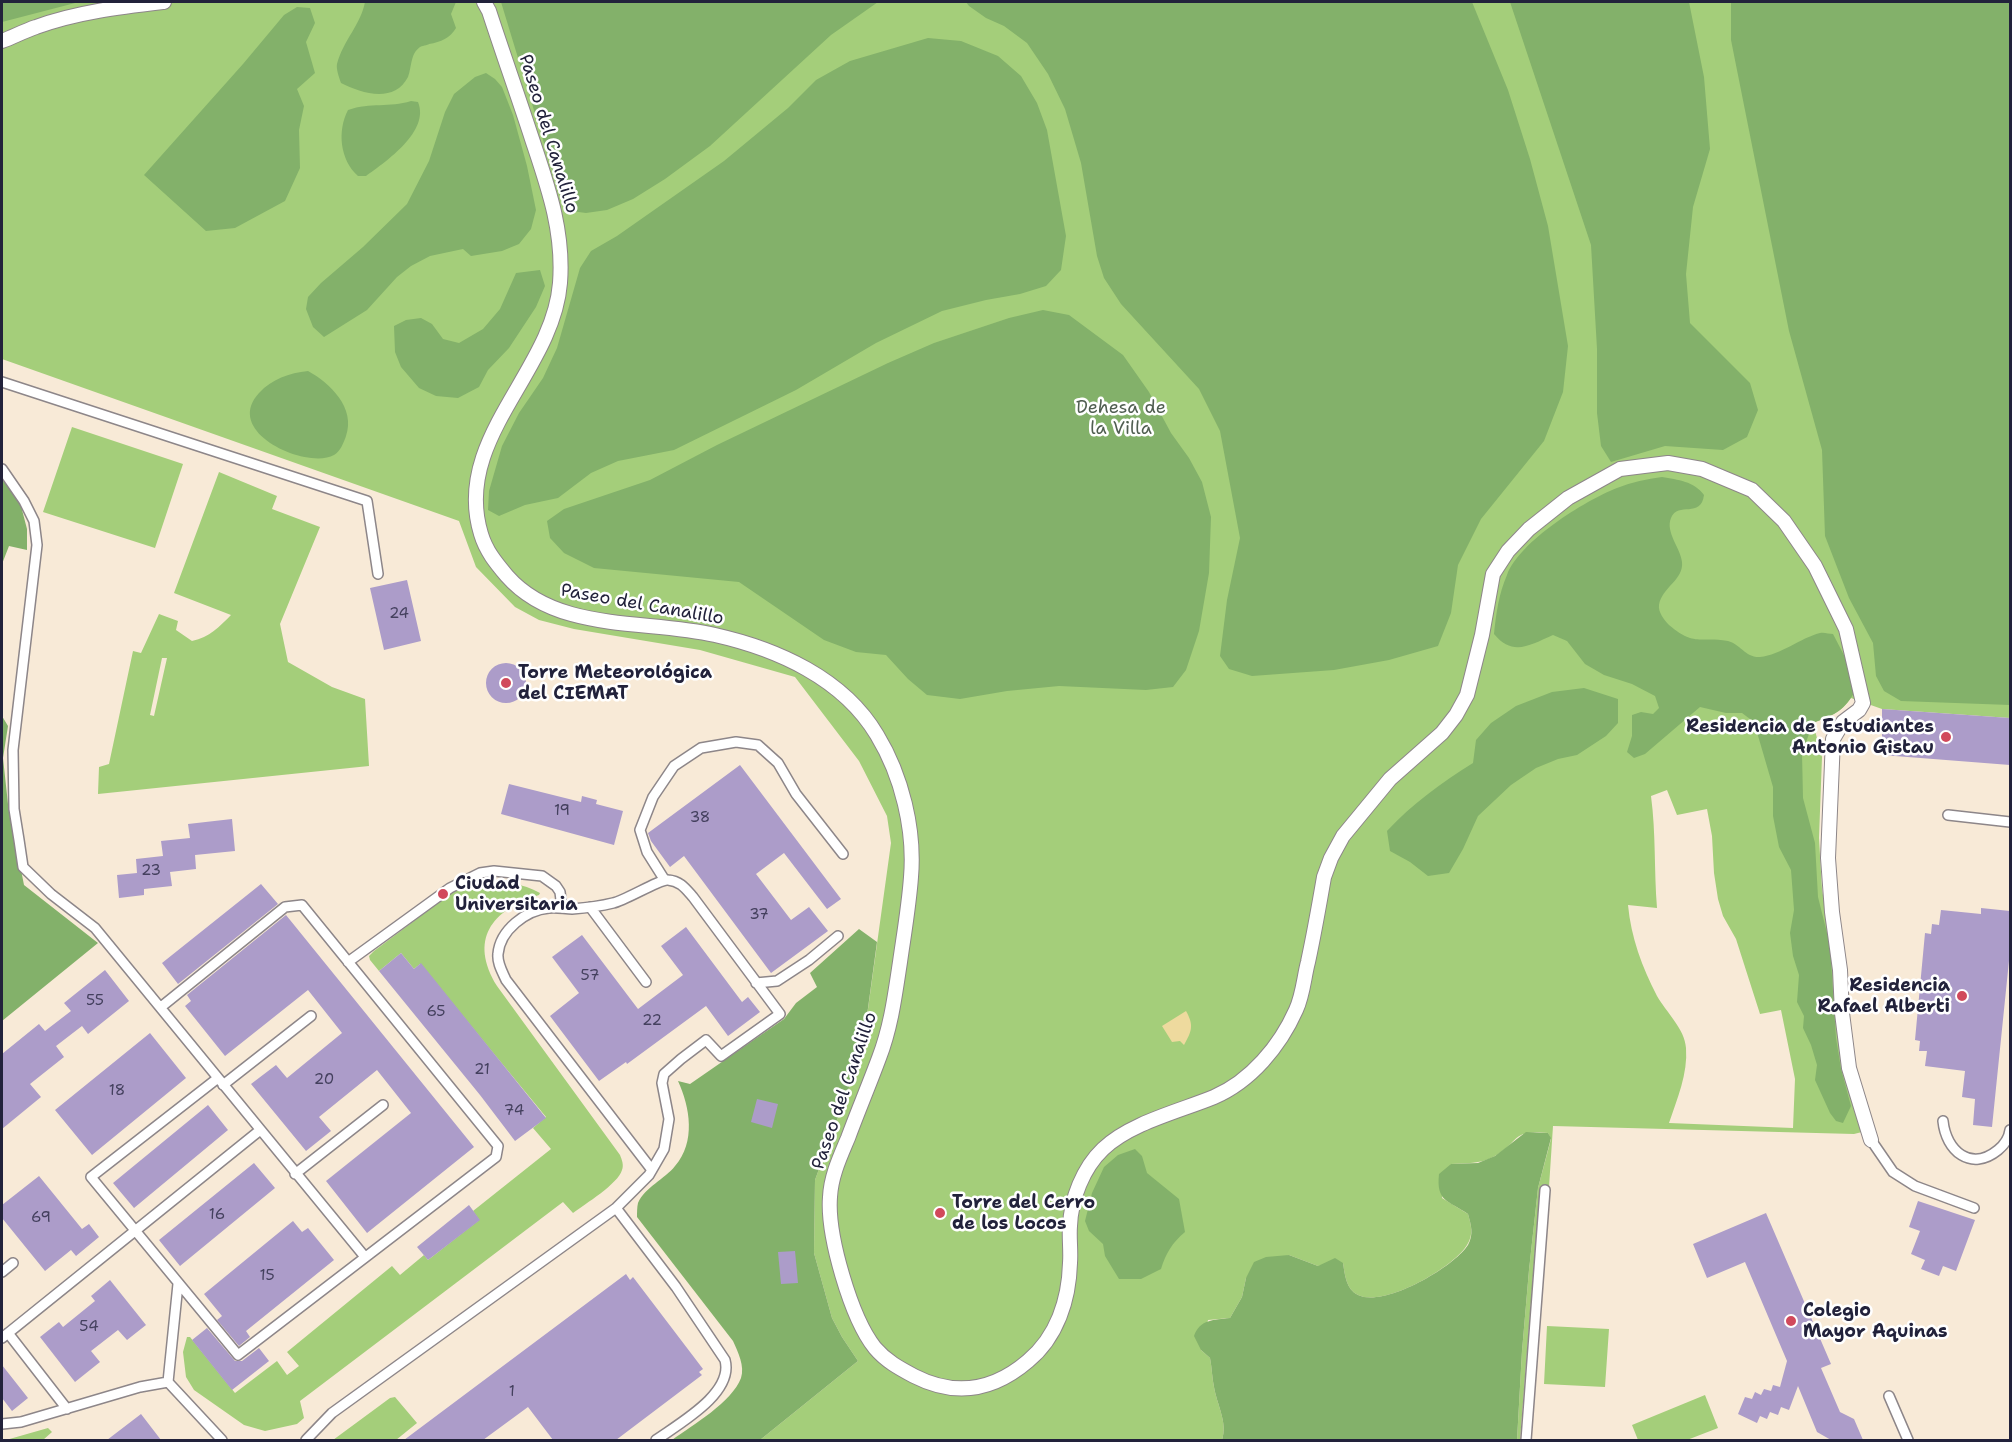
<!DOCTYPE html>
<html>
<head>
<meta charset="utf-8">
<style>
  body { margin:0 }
  #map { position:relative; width:2012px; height:1442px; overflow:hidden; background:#f8ead7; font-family:"Shantell Sans",sans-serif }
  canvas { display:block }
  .frame { position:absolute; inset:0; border:3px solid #22223b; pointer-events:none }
</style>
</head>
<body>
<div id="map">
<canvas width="2012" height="1442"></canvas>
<div class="frame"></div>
</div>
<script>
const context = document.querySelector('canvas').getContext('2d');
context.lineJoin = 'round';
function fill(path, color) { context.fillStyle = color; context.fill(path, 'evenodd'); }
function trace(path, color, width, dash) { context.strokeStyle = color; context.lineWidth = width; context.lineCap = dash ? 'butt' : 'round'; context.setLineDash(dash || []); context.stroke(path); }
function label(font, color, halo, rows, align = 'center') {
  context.font = font + ' "Shantell Sans",sans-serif'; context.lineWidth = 5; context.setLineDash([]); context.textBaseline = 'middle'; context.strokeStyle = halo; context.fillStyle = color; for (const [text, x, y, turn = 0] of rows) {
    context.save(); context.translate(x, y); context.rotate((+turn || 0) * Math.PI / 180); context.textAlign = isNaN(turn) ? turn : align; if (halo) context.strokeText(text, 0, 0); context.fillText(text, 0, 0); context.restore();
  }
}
const green = new Path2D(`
  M 2,2 L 2010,2 L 2010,718 L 1882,709 L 1851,698 C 1842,712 1828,717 1813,723 L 1822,757 L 1819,838 L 1822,889 L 1862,1132 L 1854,1134 L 1553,1126 L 1549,1187 L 1540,1187 L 1520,1440 L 1517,1440 L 1522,1351 L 1529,1270 L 1538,1188 L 1551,1139 L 1548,1133 C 1510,1129 1520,1143 1493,1157 C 1480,1164 1466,1163 1451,1164 L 1442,1198 L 1468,1214 C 1471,1225 1474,1234 1467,1245 C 1454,1267 1384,1308 1358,1295 C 1346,1289 1345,1275 1343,1263 L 1318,1266 L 1289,1255 L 1246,1278 L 1242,1297 L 1230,1318 L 1208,1320 L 1201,1350 L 1210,1358 C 1212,1368 1212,1378 1214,1387 C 1217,1405 1228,1423 1222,1440 L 760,1440 L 858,1361 L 842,1337 L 832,1318 L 814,1253 L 815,1180 L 862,1052 L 891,843 L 887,816 L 859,761 L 795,677 L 700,650 L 574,629 L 539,620 L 515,607 L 476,567 L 459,521 L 2,359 ZM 1667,790 L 1677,815 L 1707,809 L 1712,836 L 1714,873 L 1718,899 L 1723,916 L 1736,939 L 1760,1014 L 1781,1010 L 1795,1079 L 1793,1128 L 1669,1123 C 1677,1099 1688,1074 1686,1048 C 1685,1029 1666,1012 1657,996 C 1642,967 1631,937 1628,905 L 1657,908 C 1654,871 1656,833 1651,796 Z
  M 72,427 L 183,464 L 155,548 L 43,512 Z
  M 219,472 L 277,496 L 272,509 L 320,527 L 280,624 L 288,662 L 332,687 L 365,699 L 369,766 L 98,794 L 99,767 L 109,764 L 133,651 L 141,653 L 159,614 L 178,621 L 176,630 L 192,641 C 210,637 219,627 231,615 L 174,593 ZM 162,658 L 167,658 L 154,716 L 150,715 Z
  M 484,880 C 503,882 523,883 540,893 L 539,895 C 491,910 469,940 497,986 L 620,1155 C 622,1160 624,1165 622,1170 C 618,1184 585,1204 573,1213 L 563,1202 L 300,1401 L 304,1418 L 297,1424 L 265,1431 L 244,1425 L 194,1390 L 186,1377 L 183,1352 L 187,1337 L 190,1337 L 235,1393 L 277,1361 L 287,1375 L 299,1366 L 287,1352 L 392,1266 L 400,1275 L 424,1255 L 428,1260 L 479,1220 L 473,1211 L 551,1149 L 533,1128 L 546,1117 L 420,964 L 414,969 L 401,953 L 379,971 L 370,960 L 369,956 L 374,951 L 454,891 Z
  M 1547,1326 L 1609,1329 L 1605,1387 L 1544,1384 Z
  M 1705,1395 L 1718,1428 L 1687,1440 L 1638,1440 L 1632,1425 Z
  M 395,1397 L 417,1423 L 396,1440 L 333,1440 L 390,1398 Z
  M 48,1428 L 52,1432 L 43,1440 L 6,1440 Z`);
const forest = new Path2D(`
  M 2,2 L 79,2 L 2,22 Z
  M 365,2 L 456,2 L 451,14 L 456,28 C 450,38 441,42 429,44 C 428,45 421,46 420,47 C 410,54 412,67 408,77 C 394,104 361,93 341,83 C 339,77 336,69 337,64 C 343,41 361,24 365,2 Z
  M 501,2 L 878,2 L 831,35 L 710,146 L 665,179 L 633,199 L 607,210 L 586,213 L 571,211 L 561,199 Z
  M 966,2 L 1472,2 L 1508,90 L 1530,159 L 1548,226 L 1568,346 L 1563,392 L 1544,441 L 1481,519 L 1458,565 L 1451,613 L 1438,646 L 1389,660 L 1334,670 L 1252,676 L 1229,669 L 1220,656 L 1227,600 L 1240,538 L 1220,431 L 1199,389 L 1121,304 L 1104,278 L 1097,256 L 1081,163 L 1065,109 L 1048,74 L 1027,43 L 1004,26 L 986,18 L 969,6 Z
  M 1510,2 L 1689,2 L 1704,77 L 1710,149 L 1693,207 L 1686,274 L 1690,323 L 1750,383 L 1758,410 L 1747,437 L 1723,450 L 1665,446 L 1611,462 L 1601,446 L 1597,413 L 1597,349 L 1591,245 Z
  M 1731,2 L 2010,2 L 2010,705 L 1901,701 L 1884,691 L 1876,676 L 1873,643 L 1849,598 L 1825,536 L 1822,450 L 1789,331 L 1731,40 Z
  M 297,7 L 310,8 L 315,23 L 306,42 L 315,73 L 297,89 L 304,106 L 299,130 L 300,168 L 285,201 L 235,228 L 206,231 L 144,175 L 243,64 L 284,15 Z
  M 928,38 L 961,41 L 998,56 L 1021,76 L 1037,103 L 1047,130 L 1066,236 L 1061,270 L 1046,286 L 1020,294 L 986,300 L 942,311 L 876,343 L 796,390 L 674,450 L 618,461 L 591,473 L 558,498 L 525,505 L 499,516 L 488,510 L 489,491 L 502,446 L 519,413 L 543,378 L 557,348 L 580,268 L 591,251 L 617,236 L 724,161 L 788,108 L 816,80 L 850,61 Z
  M 486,73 L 495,79 L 502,87 L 513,115 L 527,166 L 536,210 L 531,229 L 519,244 L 502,251 L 471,256 L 463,249 L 430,256 L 411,266 L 397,277 L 367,310 L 324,337 L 313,327 L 306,309 L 308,297 L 321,283 L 363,247 L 407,204 L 429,161 L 445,112 L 454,94 L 475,77 Z
  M 411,101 L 418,102 C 430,131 387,161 366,176 L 358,176 C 340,160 337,131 348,110 C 371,102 389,108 411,101 Z
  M 540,270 L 545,286 L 536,307 L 509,348 L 488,370 L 479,387 L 458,398 L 436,396 L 419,388 L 401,367 L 395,352 L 394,326 L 406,320 L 421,318 L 432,324 L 443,339 L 459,343 L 483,329 L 500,309 L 516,273 Z
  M 1043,310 L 1069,315 L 1123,355 L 1149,392 L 1171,433 L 1189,458 L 1202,482 L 1211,517 L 1209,573 L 1199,631 L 1186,670 L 1173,687 L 1146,690 L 1059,686 L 1007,691 L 960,699 L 927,695 L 908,679 L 886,655 L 856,652 L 824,640 L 739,582 L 594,568 L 564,553 L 550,538 L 547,521 L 564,509 L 650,480 L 717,445 L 888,363 L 934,343 L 1009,318 Z
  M 308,371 C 330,383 356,408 346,436 C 344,442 340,452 334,455 C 308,470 222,433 259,393 C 272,379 289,373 308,371 Z
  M 1662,477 C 1678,480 1694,481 1704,495 C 1701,519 1678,501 1671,518 C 1665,532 1681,549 1682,562 C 1684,580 1662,587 1659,605 C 1658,612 1664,620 1669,625 C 1695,647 1700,636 1728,641 C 1740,644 1746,658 1760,657 C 1781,655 1800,638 1820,633 C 1824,632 1829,634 1833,634 L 1847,661 L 1854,693 C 1842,713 1833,715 1813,723 L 1802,753 L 1803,798 L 1815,843 L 1818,897 L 1830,945 L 1836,1038 L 1841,1069 L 1851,1106 L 1843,1123 L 1836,1121 L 1830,1113 L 1815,1080 L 1817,1065 L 1811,1045 L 1803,1028 L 1804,1016 L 1797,1002 L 1799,975 L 1793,956 L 1790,933 L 1794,910 L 1791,870 L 1779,847 L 1773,816 L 1773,787 L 1754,722 L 1742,713 L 1726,713 L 1700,707 L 1645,754 L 1634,758 L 1627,752 L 1632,736 L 1632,715 L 1641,712 L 1653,714 L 1659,708 L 1655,696 L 1632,684 L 1604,675 L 1585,664 L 1567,641 L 1553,635 C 1530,645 1513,657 1494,634 C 1496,614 1499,593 1507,575 C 1520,541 1584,501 1617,488 C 1632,482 1647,479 1662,477 Z
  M 2,479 L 20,502 L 27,529 L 27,550 L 9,546 L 2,564 Z
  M 1584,688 L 1618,699 L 1618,723 L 1606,736 L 1577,755 L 1558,759 L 1536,768 L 1511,785 L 1478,816 L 1463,849 L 1449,873 L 1428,876 L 1410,862 L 1390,851 L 1387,831 C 1412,804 1441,783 1473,763 L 1476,740 L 1491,723 L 1516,706 L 1552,692 Z
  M 2,716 L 8,726 L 3,758 L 8,804 L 24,885 L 98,943 L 2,1021 Z
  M 859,929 L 877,942 L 862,1052 L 815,1180 L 814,1253 L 832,1318 L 842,1337 L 858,1361 L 760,1440 L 672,1440 C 693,1425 732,1402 741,1378 C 745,1366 738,1352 733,1341 L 637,1217 C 637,1213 637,1207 638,1203 C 645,1187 665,1179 675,1166 C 696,1142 690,1107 678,1081 L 690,1084 L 784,1019 L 796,1003 L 817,987 L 810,973 Z
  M 1526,1132 L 1548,1133 L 1551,1138 L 1538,1188 L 1529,1270 L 1522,1351 L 1517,1440 L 1222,1440 C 1228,1423 1217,1405 1214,1387 C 1212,1378 1212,1368 1210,1358 L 1201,1350 L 1194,1336 C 1200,1319 1214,1320 1230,1318 L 1242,1297 L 1246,1278 L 1254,1262 L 1266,1257 L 1289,1255 L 1318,1266 L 1335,1258 L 1343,1263 C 1345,1275 1346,1289 1358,1295 C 1384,1308 1454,1267 1468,1245 C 1474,1234 1471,1225 1468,1214 C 1448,1200 1436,1202 1439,1174 L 1451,1164 L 1478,1163 L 1495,1156 Z
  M 1135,1149 L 1142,1156 L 1147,1173 L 1179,1199 L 1185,1232 C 1172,1243 1166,1253 1161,1269 L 1141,1279 L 1119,1279 L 1105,1256 L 1103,1244 L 1089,1231 L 1085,1221 L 1092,1193 L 1104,1167 L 1118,1155 Z`);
const sand = new Path2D(`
  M 1186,1011 C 1194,1025 1192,1031 1184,1045 L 1180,1041 L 1172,1042 L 1162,1026 Z`);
const building = new Path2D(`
  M 407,580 L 421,641 L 384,650 L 370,588 Z
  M486 683a20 20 0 1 1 40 0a20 20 0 1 1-40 0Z
  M 1882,709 L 2010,718 L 2010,765 L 1882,755 Z
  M 740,765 L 841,899 L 827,909 L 784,853 L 756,874 L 791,920 L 809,907 L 828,931 L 771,973 L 684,856 L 670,867 L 651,841 L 648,833 Z
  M 509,784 L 581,802 L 582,796 L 597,800 L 596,804 L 623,811 L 614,845 L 501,814 Z
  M 232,819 L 235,851 L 195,855 L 196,869 L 170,872 L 172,886 L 144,889 L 144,895 L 119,898 L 117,875 L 137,873 L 136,859 L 163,856 L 161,841 L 190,838 L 188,824 Z
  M 261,884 L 278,904 L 178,984 L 162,963 Z
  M 1981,908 L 2010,911 L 2010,951 L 1992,1127 L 1973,1125 L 1975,1099 L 1962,1097 L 1965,1071 L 1925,1066 L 1927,1051 L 1919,1051 L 1920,1041 L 1915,1040 L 1925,933 L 1931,934 L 1932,924 L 1939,925 L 1941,910 L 1981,914 Z
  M 286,915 L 474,1147 L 367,1233 L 326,1181 L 411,1113 L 377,1070 L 319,1117 L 331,1131 L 306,1151 L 251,1084 L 276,1065 L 287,1078 L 342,1033 L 308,990 L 225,1056 L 185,1006 L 191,1001 L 187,995 Z
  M 686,927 L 742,1002 L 748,997 L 760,1012 L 728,1036 L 706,1006 L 627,1064 L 626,1062 L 599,1081 L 550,1016 L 579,993 L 552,957 L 582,935 L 638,1009 L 683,975 L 661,946 Z
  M 401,953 L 414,969 L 421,963 L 546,1118 L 515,1141 L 480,1095 L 379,971 Z
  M 105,970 L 129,1001 L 88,1034 L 82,1026 L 56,1046 L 64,1057 L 30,1084 L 41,1097 L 2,1129 L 2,1054 L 39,1024 L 45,1031 L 71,1011 L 64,1003 Z
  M 150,1033 L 186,1078 L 92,1155 L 55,1110 Z
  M 757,1099 L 778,1104 L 772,1128 L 751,1122 Z
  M 208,1105 L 228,1130 L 134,1208 L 113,1183 Z
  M 254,1163 L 275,1188 L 180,1266 L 159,1240 Z
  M 39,1176 L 82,1229 L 89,1224 L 99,1237 L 76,1256 L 71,1250 L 45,1271 L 2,1218 L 2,1205 Z
  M 1918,1201 L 1975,1220 L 1956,1271 L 1943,1266 L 1939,1276 L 1921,1269 L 1925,1260 L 1911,1254 L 1920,1231 L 1909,1227 Z
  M 469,1205 L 480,1220 L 428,1260 L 417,1247 Z
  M 1766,1213 L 1831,1364 L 1821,1368 L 1840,1412 L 1854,1419 L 1863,1440 L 1831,1440 L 1817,1432 L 1798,1386 L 1789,1410 L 1781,1407 L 1778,1415 L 1770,1412 L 1767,1419 L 1760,1416 L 1757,1423 L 1738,1414 L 1745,1397 L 1752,1399 L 1755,1392 L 1761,1395 L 1764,1389 L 1771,1391 L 1773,1385 L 1780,1387 L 1787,1361 L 1745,1262 L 1707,1278 L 1693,1244 Z
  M 293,1221 L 302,1232 L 308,1228 L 334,1260 L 246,1331 L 250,1337 L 239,1346 L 217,1320 L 222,1316 L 204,1294 Z
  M 795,1251 L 798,1283 L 781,1284 L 778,1252 Z
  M 626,1274 L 630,1280 L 633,1277 L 703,1369 L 699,1372 L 702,1375 L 616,1440 L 553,1440 L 528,1407 L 483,1440 L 404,1440 Z
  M 110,1280 L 146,1325 L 127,1340 L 118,1330 L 91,1351 L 100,1362 L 75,1382 L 40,1337 L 59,1322 L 63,1327 L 95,1301 L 91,1296 Z
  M 207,1328 L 235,1361 L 242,1361 L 259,1348 L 269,1361 L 232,1390 L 192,1340 Z
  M 2,1365 L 28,1398 L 12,1411 L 2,1398 Z
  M 141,1414 L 161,1440 L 107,1440 Z`);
const service = new Path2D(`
  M 2,382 L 367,501 L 378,574
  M 2,469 L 24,501 L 34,521 L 37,545 L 13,750 L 14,809 L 19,840 L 23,867 L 51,894 L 95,928 L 365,1257
  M 1948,815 L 2010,822
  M 664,879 L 647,852 L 640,830 L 653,797 L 674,766 L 701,748 L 736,742 L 758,745 L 778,763 L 796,794 L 843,854
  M 590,907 L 646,982
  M 348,962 L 450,888 L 480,873 L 494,871 L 542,876 L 556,886 L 560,892 L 562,908
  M 756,983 L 777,981 L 809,960 L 838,936
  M 161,1007 L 285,907 L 302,905 L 498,1146 L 496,1157 L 238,1355 L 91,1177 L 218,1078
  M 223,1085 L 311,1016
  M 1943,1121 C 1946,1151 1971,1172 1998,1150 C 2004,1145 2009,1138 2010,1130
  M 1871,1140 L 1893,1172 L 1915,1186 L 1974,1208
  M 295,1174 L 383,1105
  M 616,1208 L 649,1175 L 664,1149 L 669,1119 L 662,1083 L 664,1074 L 681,1059 L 706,1040 L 721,1056 L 780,1014 L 693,897 C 685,888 680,881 668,880 C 660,879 626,900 613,903 C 601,906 585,908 572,909 C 565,909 557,907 549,908 C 526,910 500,930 498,954 C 497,963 502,971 506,980 L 652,1170
  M 2,1272 L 13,1263
  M 178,1284 L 168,1382 L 222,1440
  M 8,1333 L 67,1409
  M 2,1338 L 259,1131
  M 1889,1396 L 1908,1440
  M 2,1424 L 21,1422 L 140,1387 L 168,1382
  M 306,1440 L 332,1413 L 616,1208 L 676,1287 L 725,1360 C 734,1393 680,1423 656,1440
  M 1526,1440 L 1545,1190`);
const pedestrian = new Path2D(`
  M 484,2 L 489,11 C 503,54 518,96 532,139 C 548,187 564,231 560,283 C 553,372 452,439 481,534 C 486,551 496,563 507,576 C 557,633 646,619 715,635 C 777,649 843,678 877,735 C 902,776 915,830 911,877 C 909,905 904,934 900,962 C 895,995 891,1027 879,1058 C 869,1085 858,1111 848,1138 C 840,1157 831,1176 830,1197 C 827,1235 851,1318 875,1348 C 886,1361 899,1368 914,1376 C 955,1397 993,1391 1028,1361 C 1057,1337 1069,1300 1070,1263 C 1071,1251 1069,1238 1070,1226 C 1071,1199 1083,1168 1103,1149 C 1130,1123 1180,1111 1214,1097 C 1251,1081 1280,1046 1296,1010 C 1303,995 1304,977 1308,962 C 1314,934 1319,906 1324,877 L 1331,858 L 1343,836 L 1390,779 L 1442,733 L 1456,715 L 1467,695 L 1482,635 L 1493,574 L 1508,551 L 1529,529 L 1568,498 L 1620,469 L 1668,463 L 1702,469 L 1752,490 L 1784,521 L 1815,566 L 1846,629 L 1863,703 L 1859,710 L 1843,722 L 1833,739 L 1828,858 L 1832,912 L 1840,970 L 1842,1013 L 1849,1068 L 1871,1140
  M 2,41 C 13,37 24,31 36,27 C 77,12 121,7 164,2`);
const markers = [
  [506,683,6,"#d1495b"],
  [1946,737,6,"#d1495b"],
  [443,894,6,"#d1495b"],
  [1962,996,6,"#d1495b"],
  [940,1213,6,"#d1495b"],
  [1791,1321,6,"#d1495b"]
];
const numberNames = [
  ["24",399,614],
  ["19",562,811],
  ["38",700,818],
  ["23",151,871],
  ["37",759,915],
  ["57",590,976],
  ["55",95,1001],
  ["65",436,1012],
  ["22",652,1021],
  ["21",482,1070],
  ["20",324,1080],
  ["18",117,1091],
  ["74",514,1111],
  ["16",217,1215],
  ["69",41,1218],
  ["15",267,1276],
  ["54",89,1327],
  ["1",512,1392]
];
const streetNames = [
  ["Paseo del Canalillo",548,134,73],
  ["Paseo del Canalillo",642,605,10],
  ["Paseo del Canalillo",845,1091,-71]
];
const parkNames = [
  ["Dehesa de",1121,408],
  ["la Villa",1121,429]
];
const poiNames = [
  ["Torre Meteorológica",518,673],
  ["del CIEMAT",518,694],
  ["Residencia de Estudiantes",1934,727,"right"],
  ["Antonio Gistau",1934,748,"right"],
  ["Ciudad",455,884],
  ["Universitaria",455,905],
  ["Residencia",1950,986,"right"],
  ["Rafael Alberti",1950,1007,"right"],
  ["Torre del Cerro",952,1203],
  ["de los Locos",952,1224],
  ["Colegio",1803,1311],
  ["Mayor Aquinas",1803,1332]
];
fill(green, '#a4ce7a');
fill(forest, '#83b16a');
fill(sand, '#eeda9e');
fill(building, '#ac9cc9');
trace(service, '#8d8689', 12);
trace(pedestrian, '#8d8689', 16);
trace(service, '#fff', 9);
trace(pedestrian, '#fff', 14);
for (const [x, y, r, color] of markers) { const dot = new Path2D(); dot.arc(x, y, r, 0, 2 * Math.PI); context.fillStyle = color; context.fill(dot); trace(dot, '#fff', 2); }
label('15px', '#44405e', null, numberNames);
label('18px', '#22223b', '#fff', streetNames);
label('18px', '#505e51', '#fff', parkNames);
label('bold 18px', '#22223b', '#fff', poiNames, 'left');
</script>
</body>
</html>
